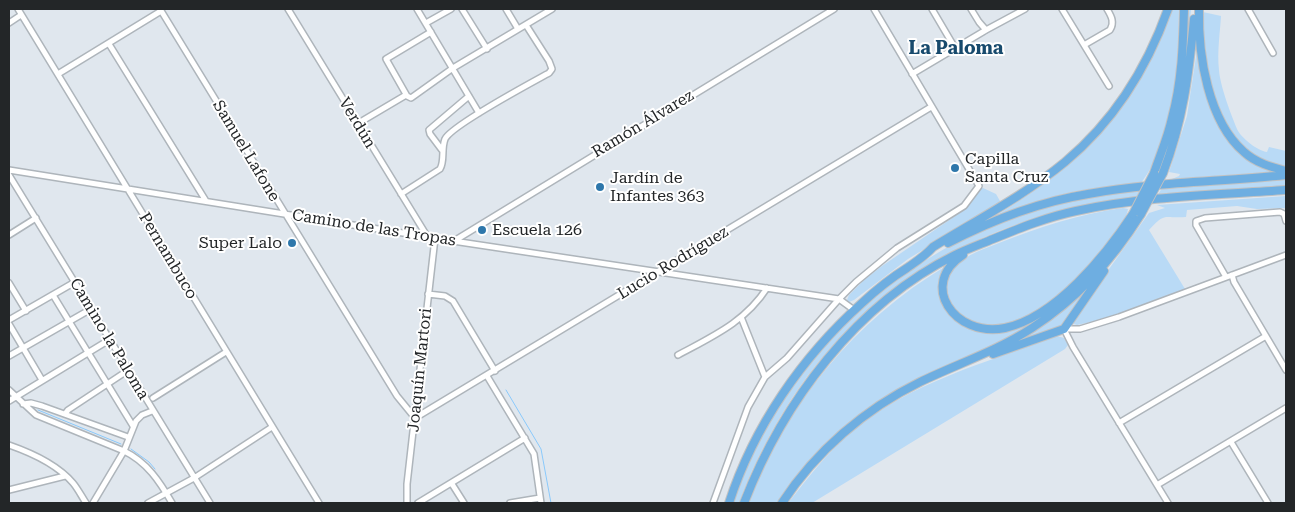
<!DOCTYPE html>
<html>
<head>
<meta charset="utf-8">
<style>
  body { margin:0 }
  #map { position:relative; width:1295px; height:512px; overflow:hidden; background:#e0e7ee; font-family:"Roboto Serif",serif }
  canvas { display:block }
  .frame { position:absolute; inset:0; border:10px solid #232628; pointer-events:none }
</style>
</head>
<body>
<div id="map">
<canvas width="1295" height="512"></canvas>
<div class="frame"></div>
</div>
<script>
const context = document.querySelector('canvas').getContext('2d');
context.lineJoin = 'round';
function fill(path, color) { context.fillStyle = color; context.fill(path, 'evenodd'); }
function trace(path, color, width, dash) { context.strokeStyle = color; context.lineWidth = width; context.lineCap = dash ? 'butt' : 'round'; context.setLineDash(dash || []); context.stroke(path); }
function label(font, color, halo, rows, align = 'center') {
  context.font = font + ' "Roboto Serif",serif'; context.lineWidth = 4; context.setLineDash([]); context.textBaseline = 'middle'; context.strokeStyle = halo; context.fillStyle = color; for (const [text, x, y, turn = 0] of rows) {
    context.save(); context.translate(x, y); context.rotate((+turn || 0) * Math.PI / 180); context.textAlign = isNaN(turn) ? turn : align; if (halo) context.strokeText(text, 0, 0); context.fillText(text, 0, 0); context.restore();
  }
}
const green = new Path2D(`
  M 1172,9 L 1179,9 C 1177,64 1177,137 1141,183 C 1112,186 1084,188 1056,196 C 1035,201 1015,210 994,217 C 1017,202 1040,188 1061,171 C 1115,127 1149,73 1172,9 Z
  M 1188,9 L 1191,9 C 1187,57 1183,104 1168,150 C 1165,158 1162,169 1157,174 L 1184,69 Z
  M 1203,12 L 1221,16 C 1220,33 1217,52 1219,70 C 1220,86 1231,114 1237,129 C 1241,138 1258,151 1267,152 L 1269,147 L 1286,151 L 1286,168 C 1273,165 1258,161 1248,152 C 1212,122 1204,55 1203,12 Z
  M 1197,50 C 1211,83 1214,130 1241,155 C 1250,163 1262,166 1271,172 L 1172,179 L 1179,176 L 1180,174 L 1169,172 L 1187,116 Z
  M 1286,180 L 1286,187 L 1157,196 L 1162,188 Z
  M 983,188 L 996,194 L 1000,201 L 998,204 L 908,259 L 854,300 L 849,302 L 847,300 L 849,295 L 864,280 L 882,266 L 964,210 L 980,189 Z
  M 1140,190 L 1136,198 C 1072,203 1012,223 954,251 C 930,269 907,286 884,304 C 873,312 861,320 850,329 C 802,372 761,443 739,503 L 732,503 C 779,367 891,256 1029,212 C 1065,200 1103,195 1140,190 Z
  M 1286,196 L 1286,208 L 1257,209 L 1237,206 L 1187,210 L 1186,217 C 1164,219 1166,211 1149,230 L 1185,289 L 1108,318 L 1077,325 L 1074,324 L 1074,318 L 1149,213 L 1165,208 L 1157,205 Z
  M 1123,208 L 1128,209 C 1125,228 1096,259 1082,273 C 1059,295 1032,320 1000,326 C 989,327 972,325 963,319 C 946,306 940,282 956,266 C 967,254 984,249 999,243 C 1039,227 1080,214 1123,208 Z
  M 946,266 C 945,275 939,286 941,296 C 942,308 950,318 960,324 C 994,347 1030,322 1059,303 C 1024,338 973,353 929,373 C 867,402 816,446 778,503 L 749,503 C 787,403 854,321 946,266 Z
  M 1089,287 L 1061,328 L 1015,344 L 1015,341 L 1069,303 Z
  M 1057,336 L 1064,338 L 1068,345 L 1065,349 L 812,503 L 788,503 C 808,478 827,453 851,432 C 910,382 986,363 1057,336 Z`);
const stream = new Path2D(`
  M 506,390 L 541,449 L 551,503
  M 38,410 L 121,444
  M 131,449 L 149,462 L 155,469`);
const minor = new Path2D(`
  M 18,9 L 319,503
  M 160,9 L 397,396 L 415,418 L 931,107
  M 288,9 L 427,236
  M 417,9 L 479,113
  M 462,9 L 487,49
  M 506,9 L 518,29
  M 932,9 L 955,48
  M 971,9 L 979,22 L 986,30
  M 1062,9 L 1109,86
  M 1248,9 L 1273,53
  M 9,23 L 21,15
  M 426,23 L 451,9
  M 431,32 L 386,59 L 407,96 L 411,98 L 453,68 L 552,9
  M 109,44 L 206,201
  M 1084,45 L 1110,30 C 1115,22 1111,16 1107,9
  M 58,74 L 161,11
  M 912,74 L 986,30 L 1025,9
  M 357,124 L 406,95
  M 442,150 L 430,134 L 429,130 L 469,96
  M 9,170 L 453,241 L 839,299 L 854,310
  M 9,175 L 210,503
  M 401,194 L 440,169 C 445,161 441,149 445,139 C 452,125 531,83 549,73 L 552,69 L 549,61 L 526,25
  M 9,235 L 36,218
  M 454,241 L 834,9
  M 1232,275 L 1234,282 L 1286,370
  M 1226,277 L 1196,225 L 1196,221 L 1205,218 L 1280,212 L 1284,214 L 1286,221
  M 9,283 L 26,311
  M 428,294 L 445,296 L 453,301 L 495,371
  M 53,295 L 133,426
  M 741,317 L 765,377
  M 9,320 L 75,282
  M 9,324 L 42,380
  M 1064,329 L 1080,329 L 1119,317 L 1286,255
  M 1064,329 L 1073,347 L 1168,503
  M 678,355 C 713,336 745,322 767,288
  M 9,356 L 91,309
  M 487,376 L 534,454 L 541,503
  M 9,390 L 36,415 L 124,451 C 147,462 160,482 172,503
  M 153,398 L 226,352
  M 9,401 L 109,340
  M 23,404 L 31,403 L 42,406 L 128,437
  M 65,414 L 68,410 L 127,371
  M 1119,423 L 1266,336
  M 1231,442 L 1268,503
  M 9,445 C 32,453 57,464 73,483 C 78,489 82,497 86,503
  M 452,484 L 464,503
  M 1157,485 L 1286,408
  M 9,490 L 65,476
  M 93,503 L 124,451 L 136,421 L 142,415 L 152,411
  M 148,503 L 194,478 L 272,427
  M 407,503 L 407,484 L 435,238
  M 418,503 L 525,438
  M 510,503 L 540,498
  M 713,503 L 748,407 L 765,377 L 787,358 L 839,299 L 856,282 L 897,248 L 964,206 L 979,186 L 874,9`);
const highway = new Path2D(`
  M 1199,9 C 1198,55 1208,121 1244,152 C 1256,163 1271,167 1286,171
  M 1154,173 C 1160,155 1168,137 1172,118 C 1182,82 1183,45 1184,9
  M 1163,173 C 1183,121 1189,73 1194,19
  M 948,243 C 992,220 1039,202 1088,194 C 1154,182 1220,182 1286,175
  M 963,255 C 918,284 954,338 1005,328 C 1056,317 1106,255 1133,214
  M 993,354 L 1064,329 L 1104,271
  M 729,503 C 754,426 802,357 862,303 C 876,290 891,278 907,268 C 917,261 925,256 933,247 C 977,220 1025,195 1065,162 C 1113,122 1147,68 1168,9
  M 744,503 C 783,402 856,304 955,255 C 967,249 981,244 993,239 C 1020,228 1047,217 1076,211 C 1144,196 1216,195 1286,190
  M 782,503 C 816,451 865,409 920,382 C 957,364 997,351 1032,328 C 1077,299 1113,259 1141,214`);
const highwayBridge = new Path2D(`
  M 1133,214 L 1154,173
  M 1141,214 L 1163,173`);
const markers = [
  [955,168,5,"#2e77ab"],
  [600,187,5,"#2e77ab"],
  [482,230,5,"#2e77ab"],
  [292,243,5,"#2e77ab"]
];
const streetNames = [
  ["Verdún",357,123,59],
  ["Ramón Álvarez",643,124,-31],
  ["Samuel Lafone",246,151,59],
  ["Camino de las Tropas",374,228,9],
  ["Pernambuco",168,256,59],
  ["Lucio Rodríguez",673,263,-31],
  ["Camino la Paloma",109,339,59],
  ["Joaquín Martori",420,370,-84]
];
const poiNames = [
  ["Capilla",965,159],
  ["Santa Cruz",965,177],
  ["Jardín de",610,178],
  ["Infantes 363",610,196],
  ["Escuela 126",492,230],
  ["Super Lalo",282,243,"right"]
];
const neighbourhoodNames = [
  ["La Paloma",956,49]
];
fill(green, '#b9daf6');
trace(stream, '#8ac9fb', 1);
trace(minor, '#aeb5bb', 8);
trace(highway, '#c1c2c3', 10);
trace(minor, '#fff', 5);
trace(highway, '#6eaee1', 8);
trace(highwayBridge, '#c1c2c3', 10, []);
trace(highwayBridge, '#6eaee1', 8);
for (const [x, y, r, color] of markers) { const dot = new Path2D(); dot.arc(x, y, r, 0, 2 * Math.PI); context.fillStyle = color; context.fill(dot); trace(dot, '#fff', 2); }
label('16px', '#232628', '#fff', streetNames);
label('16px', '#232628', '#fff', poiNames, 'left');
label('bold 18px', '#174a6d', '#fff', neighbourhoodNames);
</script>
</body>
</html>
